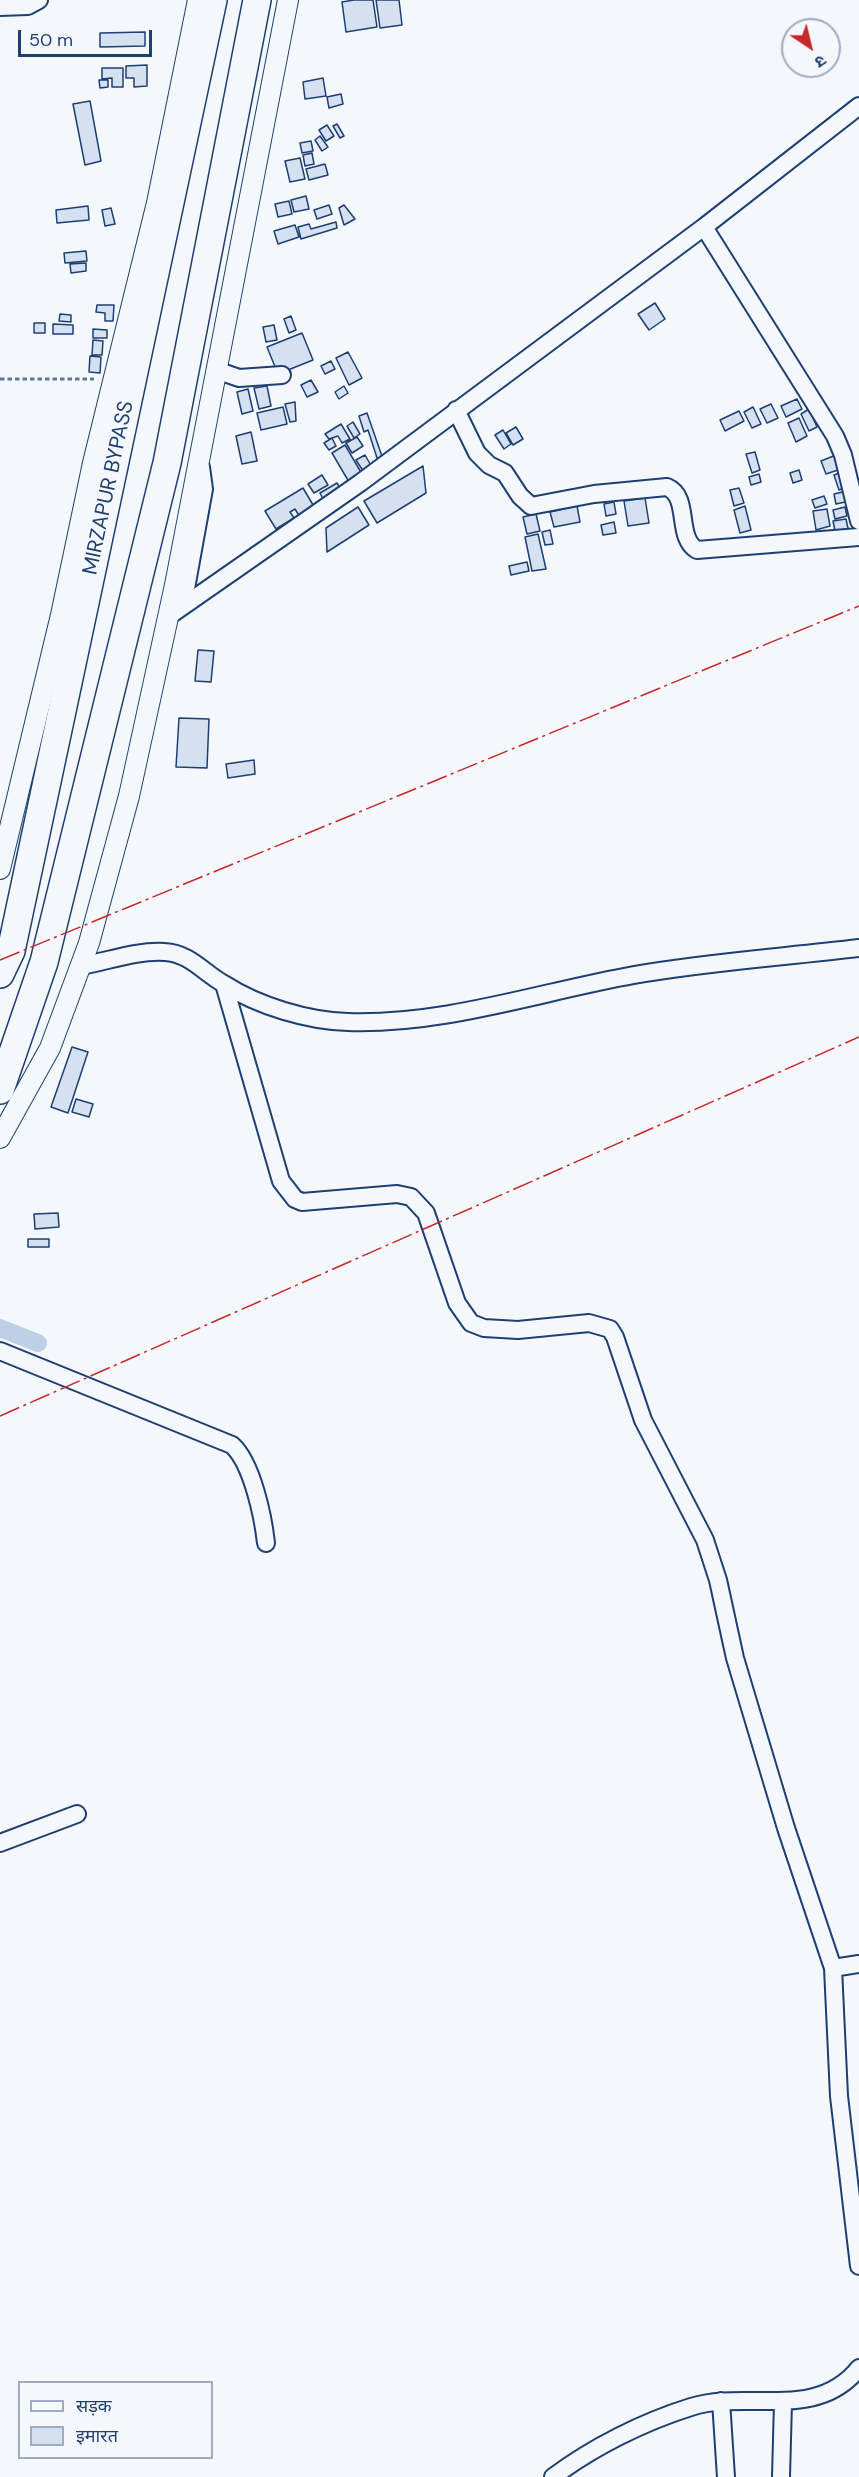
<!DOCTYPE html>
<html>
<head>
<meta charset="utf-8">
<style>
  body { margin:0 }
  #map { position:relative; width:859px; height:2477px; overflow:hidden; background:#f4f7fb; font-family:"DM Sans","Noto Sans Devanagari",sans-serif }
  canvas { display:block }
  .legend { position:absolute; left:18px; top:2381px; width:195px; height:78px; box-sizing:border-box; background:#f4f7fb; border:2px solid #9eadc5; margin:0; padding:8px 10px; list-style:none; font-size:18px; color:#1d3f73 }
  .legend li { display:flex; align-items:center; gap:12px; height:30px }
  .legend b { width:30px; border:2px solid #9eadc5 }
  .north { position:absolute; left:781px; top:18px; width:60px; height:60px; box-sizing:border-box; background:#f4f7fb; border:2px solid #9eadc5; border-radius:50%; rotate:145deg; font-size:16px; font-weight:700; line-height:24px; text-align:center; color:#1d3f73 }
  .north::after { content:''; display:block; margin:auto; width:21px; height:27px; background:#c62828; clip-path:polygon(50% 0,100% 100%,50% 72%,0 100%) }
  .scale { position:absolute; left:18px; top:30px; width:134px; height:27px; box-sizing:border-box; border:3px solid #1d3f73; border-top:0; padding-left:8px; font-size:18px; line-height:21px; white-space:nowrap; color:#1d3f73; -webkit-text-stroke:4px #f4f7fb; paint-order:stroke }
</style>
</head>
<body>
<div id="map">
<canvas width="859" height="2477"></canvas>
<ul class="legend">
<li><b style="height:8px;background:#f4f7fb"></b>सड़क</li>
<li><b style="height:16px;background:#d5e0f0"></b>इमारत</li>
</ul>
<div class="north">उ</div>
<div class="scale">50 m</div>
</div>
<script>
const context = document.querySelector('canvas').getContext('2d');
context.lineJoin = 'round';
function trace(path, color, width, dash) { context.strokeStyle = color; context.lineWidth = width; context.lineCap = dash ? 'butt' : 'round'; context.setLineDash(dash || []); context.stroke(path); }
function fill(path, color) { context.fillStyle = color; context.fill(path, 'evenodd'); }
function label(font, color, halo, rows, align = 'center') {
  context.font = font + ' "DM Sans",sans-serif'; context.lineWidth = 4.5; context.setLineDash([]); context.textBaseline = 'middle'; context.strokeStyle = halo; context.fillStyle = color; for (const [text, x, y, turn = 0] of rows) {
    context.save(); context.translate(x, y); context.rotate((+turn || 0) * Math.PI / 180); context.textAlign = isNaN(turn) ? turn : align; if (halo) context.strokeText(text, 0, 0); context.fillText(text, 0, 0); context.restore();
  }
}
const canal = new Path2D(`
  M 0,1328 L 38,1343`);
const building = new Path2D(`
  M 354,0 L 373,0 L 377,27 L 346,32 L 342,2 Z
  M 376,0 L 399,0 L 402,25 L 380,28 Z
  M 145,32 L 145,46 L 100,47 L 100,33 Z
  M 147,65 L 147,86 L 134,87 L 134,78 L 126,78 L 126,66 Z
  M 102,68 L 123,68 L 123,87 L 112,87 L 112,78 L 102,79 Z
  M 323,78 L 326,96 L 305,99 L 303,82 Z
  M 99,80 L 108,80 L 108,87 L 100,88 Z
  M 341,94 L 343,104 L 329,108 L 327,97 Z
  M 90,101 L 101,161 L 85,165 L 73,104 Z
  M 337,124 L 344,136 L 340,138 L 333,126 Z
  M 327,125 L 334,136 L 326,141 L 319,130 Z
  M 320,136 L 328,147 L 322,151 L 315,140 Z
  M 311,141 L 313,151 L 302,153 L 300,143 Z
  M 312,153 L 314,164 L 305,166 L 303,155 Z
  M 300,158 L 305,179 L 290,182 L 285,161 Z
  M 325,164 L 328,175 L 309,180 L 306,169 Z
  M 306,196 L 309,209 L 294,212 L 291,200 Z
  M 289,201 L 292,214 L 278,217 L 275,204 Z
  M 329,205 L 332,214 L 317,219 L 314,210 Z
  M 344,205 L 355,219 L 344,225 L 339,208 Z
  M 88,206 L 89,220 L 57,223 L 56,210 Z
  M 111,208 L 115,224 L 105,226 L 102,210 Z
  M 336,222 L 337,228 L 301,239 L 298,227 L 309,224 L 311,229 Z
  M 295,225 L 299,237 L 278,244 L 274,231 Z
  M 86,251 L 87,261 L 65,263 L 64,253 Z
  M 86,263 L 86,271 L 71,273 L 70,264 Z
  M 655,303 L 665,319 L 649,330 L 638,314 Z
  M 97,305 L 114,305 L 113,321 L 105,321 L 105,313 L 96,312 Z
  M 60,314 L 71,315 L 71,322 L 59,321 Z
  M 291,316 L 296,330 L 289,333 L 284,319 Z
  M 34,323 L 45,323 L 45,333 L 34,333 Z
  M 53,324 L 73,325 L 73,334 L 53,334 Z
  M 274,325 L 277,340 L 266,342 L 263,327 Z
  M 93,329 L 107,330 L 107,338 L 93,338 Z
  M 302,333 L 313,360 L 278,374 L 267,347 Z
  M 93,340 L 103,341 L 102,355 L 92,355 Z
  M 348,352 L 362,378 L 349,385 L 336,358 Z
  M 90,356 L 101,357 L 100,373 L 89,372 Z
  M 331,361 L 335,369 L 325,374 L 321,366 Z
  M 311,380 L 318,392 L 307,397 L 301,385 Z
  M 267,386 L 271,406 L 259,409 L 254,388 Z
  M 344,386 L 348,393 L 339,399 L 335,392 Z
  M 248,389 L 253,411 L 242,414 L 237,392 Z
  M 797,399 L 802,409 L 786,417 L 781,406 Z
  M 295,402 L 296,421 L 290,422 L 285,404 Z
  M 771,404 L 778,418 L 767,423 L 760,409 Z
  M 283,407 L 287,424 L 261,430 L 257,413 Z
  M 753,407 L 761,424 L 752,428 L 744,412 Z
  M 809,409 L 817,427 L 809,431 L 801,414 Z
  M 739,411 L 744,421 L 725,431 L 720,420 Z
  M 367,413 L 384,462 L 379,464 L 368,430 L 364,432 L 359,416 Z
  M 799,418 L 807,436 L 796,442 L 788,423 Z
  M 353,422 L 360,434 L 354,438 L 347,426 Z
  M 341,424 L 350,439 L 342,443 L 338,436 L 329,439 L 325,434 Z
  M 516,427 L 523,439 L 513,445 L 506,433 Z
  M 503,430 L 511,444 L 504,449 L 495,435 Z
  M 251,432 L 257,461 L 242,464 L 236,436 Z
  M 357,437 L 363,446 L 352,453 L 346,443 Z
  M 332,438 L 336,446 L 329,450 L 324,443 Z
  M 345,445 L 362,474 L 349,482 L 332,453 Z
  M 755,452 L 760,470 L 752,473 L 746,454 Z
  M 365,455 L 373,469 L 365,474 L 356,460 Z
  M 836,455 L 841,469 L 826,474 L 821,461 Z
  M 423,466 L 426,493 L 377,523 L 364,501 Z
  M 799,470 L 802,480 L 793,483 L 790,473 Z
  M 842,472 L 847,487 L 839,490 L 834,475 Z
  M 759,474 L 761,482 L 751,485 L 749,477 Z
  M 322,475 L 328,485 L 314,493 L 308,484 Z
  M 337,483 L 343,493 L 325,503 L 320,493 Z
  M 303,488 L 316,510 L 301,519 L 295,509 L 290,512 L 294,518 L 276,529 L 265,511 Z
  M 739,488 L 744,503 L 734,506 L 730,490 Z
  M 847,491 L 850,501 L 836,504 L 834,494 Z
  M 824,496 L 827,504 L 815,508 L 812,500 Z
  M 645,498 L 649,523 L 628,526 L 624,501 Z
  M 614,502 L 616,514 L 606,516 L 604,504 Z
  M 577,506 L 580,522 L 554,527 L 550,512 Z
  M 745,506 L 751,530 L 740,533 L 734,510 Z
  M 358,507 L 369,525 L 327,552 L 326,528 Z
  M 845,507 L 847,516 L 835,519 L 833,510 Z
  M 827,509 L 830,526 L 816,530 L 813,511 Z
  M 536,514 L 540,531 L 527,534 L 523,517 Z
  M 846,519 L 849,533 L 836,536 L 833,521 Z
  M 614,522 L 616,533 L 603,535 L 601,525 Z
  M 550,530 L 553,544 L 545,545 L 542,532 Z
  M 538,534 L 546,569 L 532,571 L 525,537 Z
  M 527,562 L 529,571 L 511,575 L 509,566 Z
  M 198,650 L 214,651 L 211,682 L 195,681 Z
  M 179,718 L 209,719 L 207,768 L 176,767 Z
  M 254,760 L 255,774 L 228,778 L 226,764 Z
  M 72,1047 L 88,1052 L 68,1113 L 51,1107 Z
  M 76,1099 L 93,1104 L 89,1117 L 72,1112 Z
  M 58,1213 L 59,1227 L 35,1229 L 34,1214 Z
  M 28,1239 L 49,1239 L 49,1247 L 28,1247 Z`);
const path = new Path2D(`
  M 0,379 L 94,379`);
const minor = new Path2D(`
  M 0,7 L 28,6 L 39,0
  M 704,227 L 835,436 L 843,455 L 859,521
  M 216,370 L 239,378 L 282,375
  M 456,410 L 477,453 L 489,465 L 505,473 L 520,496 L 531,506 L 594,494 L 667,487 C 691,497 675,537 697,550 L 859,537
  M 183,605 L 204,489 L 201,467
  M 169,616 L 360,483 L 704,227 L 859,106
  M 81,966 C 108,961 138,950 165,952 C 189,953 204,973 224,984 C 258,1006 308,1021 348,1022 C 445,1025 539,992 634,975 C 708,962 784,957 859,948
  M 224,984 L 281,1181 L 295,1199 L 302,1202 L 397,1194 L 411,1197 L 426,1213 L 457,1303 L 471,1323 L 484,1328 L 518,1330 L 589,1323 L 610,1329 L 615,1337 L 643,1420 L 705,1540 L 718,1580 L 735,1658 L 786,1828 L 833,1968 L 839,2096 L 859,2266
  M 0,1351 L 232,1445 C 252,1463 263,1516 266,1543
  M 0,1843 L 77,1814
  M 833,1968 L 859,1964
  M 721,2401 L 726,2477
  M 553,2477 C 593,2447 643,2422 691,2407 C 747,2389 816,2422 859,2368
  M 781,2477 L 783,2402`);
const tertiary = new Path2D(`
  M 0,869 L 61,615 L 93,463 L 157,203 L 198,0
  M 0,1138 L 50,1048 L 89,943 L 129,796 L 175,585 L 288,0`);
const trunk = new Path2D(`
  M 0,974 L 11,951 L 213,0
  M 0,1090 L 44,962 L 167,463 L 257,0`);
const power = new Path2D(`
  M 0,960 L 859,606
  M 0,1416 L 859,1037`);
const streetNames = [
  ["MIRZAPUR BYPASS",109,488,-78]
];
trace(canal, '#bed0e5', 18);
fill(building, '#d5e0f0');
trace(building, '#1d3f73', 1.5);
trace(minor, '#1d3f73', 20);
trace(tertiary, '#1d3f73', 22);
trace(trunk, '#1d3f73', 30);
trace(path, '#5e769c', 3, [4.5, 3]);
trace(minor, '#f4f7fb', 16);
trace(tertiary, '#f4f7fb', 20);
trace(trunk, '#f4f7fb', 27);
trace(power, '#c62828', 1.5, [21, 4.5, 3, 4.5]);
label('21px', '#1d3f73', '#f4f7fb', streetNames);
</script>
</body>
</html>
